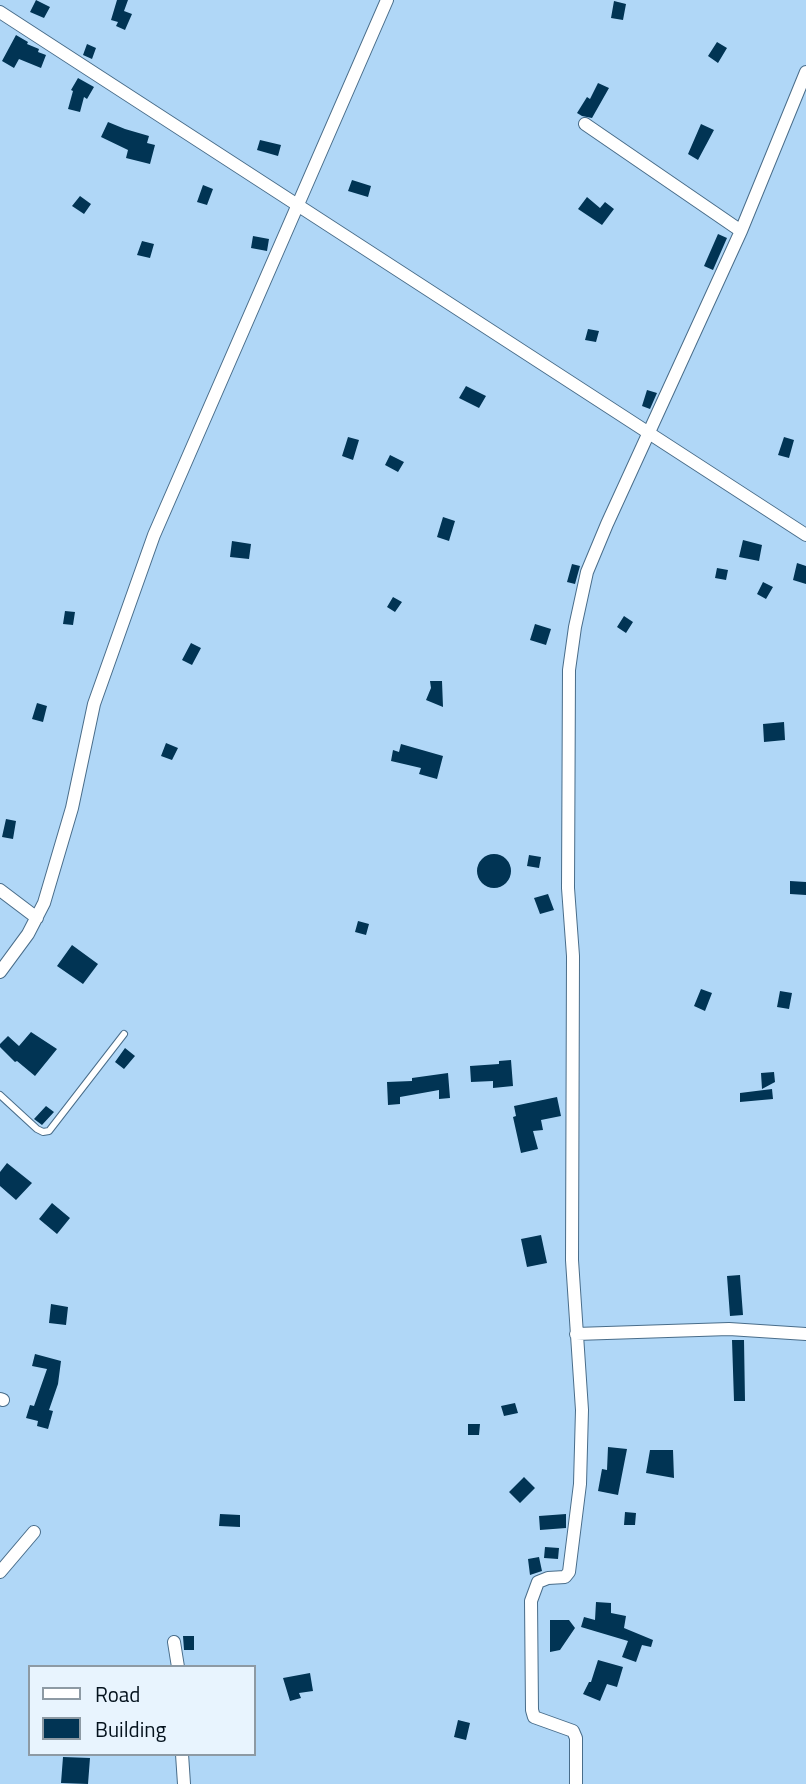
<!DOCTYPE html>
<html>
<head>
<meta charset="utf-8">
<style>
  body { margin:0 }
  #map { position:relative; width:806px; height:1784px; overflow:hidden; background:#b0d7f7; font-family:"Titillium Web",sans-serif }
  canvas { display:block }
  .legend { position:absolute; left:28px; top:1665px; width:228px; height:91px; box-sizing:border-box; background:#e8f4fe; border:2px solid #8d9aa4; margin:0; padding:9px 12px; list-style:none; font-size:21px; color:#04121d }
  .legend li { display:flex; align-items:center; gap:14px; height:35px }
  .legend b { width:35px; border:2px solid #8d9aa4 }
</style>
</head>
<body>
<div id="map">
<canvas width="806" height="1784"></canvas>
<ul class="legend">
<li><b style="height:9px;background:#fff"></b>Road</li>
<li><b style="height:19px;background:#013454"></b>Building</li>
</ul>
</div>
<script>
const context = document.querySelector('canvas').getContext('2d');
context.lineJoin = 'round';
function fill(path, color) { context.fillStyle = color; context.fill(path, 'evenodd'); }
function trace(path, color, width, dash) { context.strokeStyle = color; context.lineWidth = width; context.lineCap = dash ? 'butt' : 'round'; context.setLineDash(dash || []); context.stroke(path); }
const building = new Path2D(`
  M 36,0 L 50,7 L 44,18 L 30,12 Z
  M 117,0 L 128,0 L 124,11 L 132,14 L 125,30 L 116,26 L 118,22 L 111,20 Z
  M 614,1 L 626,4 L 623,20 L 611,18 Z
  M 16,35 L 28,42 L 27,44 L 39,49 L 38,52 L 46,55 L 41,68 L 19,59 L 14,68 L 2,61 Z
  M 717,42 L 727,48 L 718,63 L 708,56 Z
  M 87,44 L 96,48 L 92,59 L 83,55 Z
  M 78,78 L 94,87 L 87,99 L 84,97 L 80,112 L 68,109 L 73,91 L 71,90 Z
  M 598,83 L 609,88 L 592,118 L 582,116 L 577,113 L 587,97 L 590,99 Z
  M 108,122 L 125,129 L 149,136 L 147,143 L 155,145 L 150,164 L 126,158 L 128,150 L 101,137 Z
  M 701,124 L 714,130 L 698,160 L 688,154 Z
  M 260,140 L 281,145 L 278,156 L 257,150 Z
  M 352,180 L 371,186 L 368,197 L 348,191 Z
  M 203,185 L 213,189 L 207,205 L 197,202 Z
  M 80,196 L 91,204 L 84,214 L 72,206 Z
  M 587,197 L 600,208 L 605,202 L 614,209 L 602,225 L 578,209 Z
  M 718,234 L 727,238 L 713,270 L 704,266 Z
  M 253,236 L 269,239 L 267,251 L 251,248 Z
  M 142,241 L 154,244 L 150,258 L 137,255 Z
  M 588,329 L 599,331 L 596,342 L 585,340 Z
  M 466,386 L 486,396 L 479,408 L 459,398 Z
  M 647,390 L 657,393 L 650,409 L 642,406 Z
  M 348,437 L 359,440 L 353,460 L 342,456 Z
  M 784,437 L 794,440 L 789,458 L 778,455 Z
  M 390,455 L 404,462 L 398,472 L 385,465 Z
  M 443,517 L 455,521 L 449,541 L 437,537 Z
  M 743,540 L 762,545 L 759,561 L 739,557 Z
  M 232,541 L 251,544 L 249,559 L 230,557 Z
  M 797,563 L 806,566 L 806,584 L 793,580 Z
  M 572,564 L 580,566 L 575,584 L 567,582 Z
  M 717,568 L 728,570 L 726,580 L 715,578 Z
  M 763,582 L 773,587 L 766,599 L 757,594 Z
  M 393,597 L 402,602 L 395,612 L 387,607 Z
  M 65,611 L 75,612 L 73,625 L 63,624 Z
  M 624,616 L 633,622 L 626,633 L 617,627 Z
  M 535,624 L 551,629 L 546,645 L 530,640 Z
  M 191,643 L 201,648 L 192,665 L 182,660 Z
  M 430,681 L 442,681 L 443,707 L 426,700 L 431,688 Z
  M 37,703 L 47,706 L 43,722 L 32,719 Z
  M 784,722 L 785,740 L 764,742 L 763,724 Z
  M 166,743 L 178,748 L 172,760 L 161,756 Z
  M 401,744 L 443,756 L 437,779 L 419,774 L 421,768 L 391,761 L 393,750 L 399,752 Z
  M 6,819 L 16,821 L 13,839 L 2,837 Z
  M477 871a17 17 0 1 1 34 0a17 17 0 1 1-34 0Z
  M 529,855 L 541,857 L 539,868 L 527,866 Z
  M 790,881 L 806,882 L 806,895 L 790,894 Z
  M 548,894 L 554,910 L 540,914 L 534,898 Z
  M 358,921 L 369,924 L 366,935 L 355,932 Z
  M 72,945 L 98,964 L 83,984 L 57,966 Z
  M 701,989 L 712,993 L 705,1011 L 694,1006 Z
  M 780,991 L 792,993 L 789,1009 L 777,1007 Z
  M 31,1032 L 57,1049 L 35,1076 L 17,1061 L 15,1062 L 0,1047 L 0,1044 L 8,1036 L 19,1046 Z
  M 125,1048 L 135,1056 L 124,1069 L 115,1062 Z
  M 511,1060 L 513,1086 L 493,1088 L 493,1081 L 471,1082 L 470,1066 L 499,1064 L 499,1061 Z
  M 774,1072 L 775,1082 L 762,1089 L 761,1073 Z
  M 448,1073 L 450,1098 L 439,1099 L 439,1090 L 400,1097 L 400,1104 L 388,1105 L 387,1082 L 412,1081 L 412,1078 Z
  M 772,1089 L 773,1099 L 740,1102 L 740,1093 Z
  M 557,1097 L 561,1116 L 541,1120 L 543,1130 L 533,1131 L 538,1149 L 521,1153 L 513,1117 L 516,1116 L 514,1106 Z
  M 46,1106 L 54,1112 L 42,1125 L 34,1119 Z
  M 7,1163 L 32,1183 L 16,1200 L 0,1186 L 0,1172 Z
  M 52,1203 L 70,1218 L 57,1234 L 39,1219 Z
  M 541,1235 L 547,1263 L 527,1267 L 521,1239 Z
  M 740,1275 L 743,1315 L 730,1316 L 727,1276 Z
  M 51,1304 L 68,1307 L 66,1325 L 49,1323 Z
  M 732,1340 L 744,1340 L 745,1401 L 734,1401 Z
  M 35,1354 L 61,1361 L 58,1384 L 49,1410 L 53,1411 L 48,1429 L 37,1426 L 38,1421 L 26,1418 L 30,1405 L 34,1406 L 47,1369 L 32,1366 Z
  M 515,1403 L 518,1413 L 504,1416 L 501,1406 Z
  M 468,1424 L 480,1424 L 479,1435 L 468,1435 Z
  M 608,1447 L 627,1449 L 618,1495 L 598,1491 L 602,1469 L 607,1470 Z
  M 650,1450 L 673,1450 L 674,1478 L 646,1473 Z
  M 524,1477 L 535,1488 L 520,1503 L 509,1492 Z
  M 625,1512 L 636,1513 L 635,1525 L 624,1525 Z
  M 220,1514 L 240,1515 L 240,1527 L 219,1526 Z
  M 566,1514 L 566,1528 L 540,1530 L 539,1516 Z
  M 545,1547 L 559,1548 L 558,1559 L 544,1558 Z
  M 539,1557 L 542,1571 L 530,1575 L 528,1559 Z
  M 596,1602 L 611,1603 L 611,1613 L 626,1616 L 624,1628 L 653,1640 L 651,1647 L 642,1645 L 636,1662 L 622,1657 L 628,1641 L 581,1627 L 584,1617 L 595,1620 Z
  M 550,1620 L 569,1620 L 575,1628 L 560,1650 L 550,1652 Z
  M 183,1636 L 194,1636 L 194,1650 L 184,1650 Z
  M 598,1660 L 623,1667 L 617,1687 L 607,1684 L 600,1701 L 583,1694 L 589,1682 L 591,1682 Z
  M 310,1673 L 313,1691 L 299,1693 L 301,1698 L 290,1701 L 283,1678 Z
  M 458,1720 L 470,1723 L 466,1740 L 454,1737 Z
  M 63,1757 L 90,1758 L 88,1784 L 61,1783 Z`);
const service = new Path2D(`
  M 0,1095 L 37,1129 L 43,1132 L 49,1131 L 124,1034`);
const minor = new Path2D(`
  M 0,12 L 806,535
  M 585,124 L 741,231
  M 0,890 L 37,918
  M 0,972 L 28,934 L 44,903 L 72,808 L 94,704 L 154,535 L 387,0
  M 576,1334 L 729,1329 L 806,1334
  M 0,1399 L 3,1400
  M 0,1572 L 34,1532
  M 174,1642 L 178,1667
  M 182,1754 L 184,1784
  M 576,1784 L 576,1738 L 573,1731 L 534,1717 L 532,1710 L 531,1601 L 538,1582 L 548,1578 L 565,1577 L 569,1572 L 580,1484 L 582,1410 L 572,1260 L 573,956 L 568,888 L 569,670 L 575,627 L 587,572 L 607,524 L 741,231 L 806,72`);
fill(building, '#013454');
trace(service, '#496d8a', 8);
trace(minor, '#496d8a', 14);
trace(service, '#fff', 6);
trace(minor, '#fff', 12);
</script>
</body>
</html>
